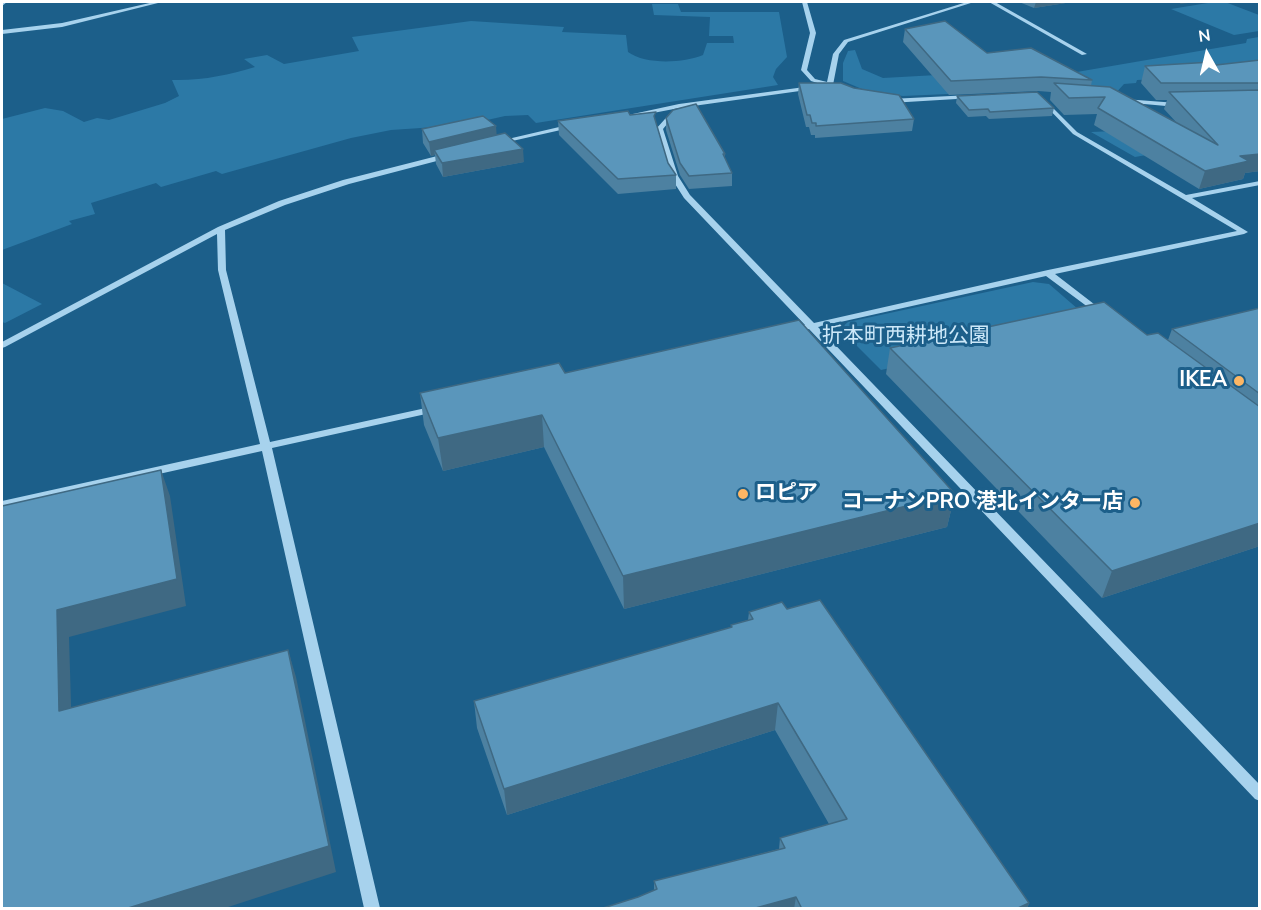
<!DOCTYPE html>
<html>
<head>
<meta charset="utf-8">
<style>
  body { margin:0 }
  #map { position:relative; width:1261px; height:910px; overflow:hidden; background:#1c5f8a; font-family:"Nunito Sans",sans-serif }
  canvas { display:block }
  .frame { position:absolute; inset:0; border:3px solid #fff; pointer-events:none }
  .north { position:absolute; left:1177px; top:24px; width:60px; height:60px; -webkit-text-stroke:4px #1c5f8a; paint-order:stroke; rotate:352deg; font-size:16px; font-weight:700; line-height:24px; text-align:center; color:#fff }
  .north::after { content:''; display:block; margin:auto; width:21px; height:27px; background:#fff; clip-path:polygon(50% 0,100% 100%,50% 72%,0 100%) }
</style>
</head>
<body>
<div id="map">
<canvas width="1261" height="910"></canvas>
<div class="frame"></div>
<div class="north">N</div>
</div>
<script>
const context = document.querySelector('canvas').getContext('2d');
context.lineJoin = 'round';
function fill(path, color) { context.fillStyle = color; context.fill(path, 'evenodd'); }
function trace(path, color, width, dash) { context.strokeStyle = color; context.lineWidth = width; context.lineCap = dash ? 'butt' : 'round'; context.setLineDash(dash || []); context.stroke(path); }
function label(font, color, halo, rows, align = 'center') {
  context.font = font + ' "Nunito Sans","Noto Sans JP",sans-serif'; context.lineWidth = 6; context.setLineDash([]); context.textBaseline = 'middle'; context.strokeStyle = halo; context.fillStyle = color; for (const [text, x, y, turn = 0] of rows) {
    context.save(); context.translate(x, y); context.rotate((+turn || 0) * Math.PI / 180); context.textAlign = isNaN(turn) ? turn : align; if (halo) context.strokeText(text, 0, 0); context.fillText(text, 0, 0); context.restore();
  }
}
const green = new Path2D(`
  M 1214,2 L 1225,2 L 1259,15 L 1259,31 L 1234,35 L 1171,9 Z
  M 652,4 L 678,4 L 681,12 L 779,12 L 787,57 L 776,69 L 773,77 L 778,85 L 536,123 L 528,115 L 505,116 L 465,125 L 391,130 L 351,138 L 222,174 L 216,171 L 161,187 L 156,183 L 91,203 L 95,214 L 69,221 L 72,224 L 2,250 L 2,119 L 45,108 L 63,111 L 84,122 L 97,118 L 109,120 L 165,103 L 179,96 L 172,80 C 201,81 228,75 255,67 L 244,59 L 267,55 L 284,64 L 359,51 L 352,37 L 471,21 L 564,27 L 562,32 L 626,35 L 628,52 C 646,65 683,63 703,55 L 707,43 L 734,43 L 733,36 L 709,36 L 710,17 L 654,15 Z
  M 1259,37 L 1259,74 L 1137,80 L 1136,83 L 1124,84 L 1113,96 L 1038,90 L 903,96 L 869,92 L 843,81 L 843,63 L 848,51 L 855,50 L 862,69 L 883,78 L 955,74 L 1065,74 L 1246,43 L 1247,39 Z
  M 1141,130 L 1175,150 L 1135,157 L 1091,132 Z
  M 1033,282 L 1049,284 L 1093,322 L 881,370 L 840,329 L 848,322 Z
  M 2,283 L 42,304 L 5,323 L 2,322 Z`);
const minor = new Path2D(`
  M 2,2 L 7,2 L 2,6 Z
  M 154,2 L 162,2 L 62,27 L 2,34 L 2,30 L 62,23 Z
  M 802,2 L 807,2 L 816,33 L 807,70 L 815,79 L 827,82 L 833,54 L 844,40 L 967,2 L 974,2 L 848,42 L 839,54 L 833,85 L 830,87 L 811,81 L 801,70 L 810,33 Z
  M 989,2 L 995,2 L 1087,54 L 1082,55 Z
  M 812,86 L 815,88 L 814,89 L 679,108 L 622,119 L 619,117 L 679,104 Z
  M 971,95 L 973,96 L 973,98 L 890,103 L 887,101 L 890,99 Z
  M 1124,99 L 1177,103 L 1180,105 L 1177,107 L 1122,102 L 1122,100 Z
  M 1045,100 L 1077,132 L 1186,195 L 1260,181 L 1260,185 L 1192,198 L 1248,232 L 1244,234 L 1055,274 L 1103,311 L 1103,315 L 1100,316 L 1046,276 L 818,327 L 1260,785 L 1260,801 L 1255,799 L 809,329 L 790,332 L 788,330 L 790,328 L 805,325 L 684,198 L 670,176 L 656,129 L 673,110 L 677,110 L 677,112 L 663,129 L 678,176 L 690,195 L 814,323 L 1048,270 L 1237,231 L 1073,134 L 1043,103 L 1043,101 Z
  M 572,124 L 575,126 L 574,127 L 499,144 L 495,142 Z
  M 449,153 L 453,155 L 452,157 L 349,184 L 285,205 L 225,230 L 226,270 L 270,442 L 435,406 L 440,409 L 435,412 L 272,448 L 380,908 L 364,908 L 262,451 L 2,509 L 2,501 L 260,444 L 218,270 L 217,234 L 5,347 L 2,348 L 2,342 L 218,227 L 279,201 L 343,180 Z`);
const wall = new Path2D(`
  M 1019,2 L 1072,2 L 1034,8 Z
  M 905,29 L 987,53 L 1092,80 L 1091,86 L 1176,122 L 1164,109 L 1167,100 L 1156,100 L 1141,83 L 1145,66 L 1216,65 L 1260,60 L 1260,171 L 1245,173 L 1243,179 L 1199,189 L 1094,125 L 1097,114 L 1064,115 L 1050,100 L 1051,92 L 1038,91 L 949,95 L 903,42 Z
  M 799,83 L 914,119 L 912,131 L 815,138 L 815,135 L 811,135 L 809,127 L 806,127 L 798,94 Z
  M 957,96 L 1054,108 L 1052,116 L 989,119 L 986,116 L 968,117 L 956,103 Z
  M 630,115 L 656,124 L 668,163 L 676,175 L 676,189 L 618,194 L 559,135 L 558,121 Z
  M 666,118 L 725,154 L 724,158 L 732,173 L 732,186 L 689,189 L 680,175 L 666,130 Z
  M 422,129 L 497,135 L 524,162 L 443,177 L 436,164 L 435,155 L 431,156 L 423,143 Z
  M 1260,308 L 1260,546 L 1102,598 L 886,374 L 890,348 L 1147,335 L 1168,340 L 1172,329 Z
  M 565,373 L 955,494 L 947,527 L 624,609 L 544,447 L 443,471 L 424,425 L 420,393 Z
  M 787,609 L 1029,903 L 1027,909 L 600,909 L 638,897 L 654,891 L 654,881 L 779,849 L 780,838 L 829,824 L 775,730 L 507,815 L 477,728 L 474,701 L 731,627 L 731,625 L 748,620 L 749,612 Z`);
const shadedWall = new Path2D(`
  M 1036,2 L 1072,2 L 1034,8 Z
  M 1181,2 L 1197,2 L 1180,4 Z
  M 496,126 L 497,139 L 434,150 L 435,155 L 431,156 L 429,142 Z
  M 523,149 L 524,162 L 443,177 L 442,163 Z
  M 1260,154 L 1260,171 L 1245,173 L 1243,179 L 1199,189 L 1205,171 L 1240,156 Z
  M 542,415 L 544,447 L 443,471 L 438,438 Z
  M 161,470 L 170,496 L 186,606 L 69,637 L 72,738 L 59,711 L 57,610 Z
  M 955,494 L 947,527 L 624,609 L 623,576 Z
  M 1260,523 L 1260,546 L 1102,598 L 1112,571 Z
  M 288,650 L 296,677 L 336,872 L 222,909 L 125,909 Z
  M 778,703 L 775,730 L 507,815 L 504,789 Z
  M 796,897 L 794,909 L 752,909 Z
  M 1029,903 L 1027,909 L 1016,909 Z`);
const building = new Path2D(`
  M 945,21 L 987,53 L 1031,48 L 1092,80 L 1041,77 L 951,81 L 905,29 Z
  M 1260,60 L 1260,83 L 1161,83 L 1145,66 L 1212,62 L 1216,65 Z
  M 799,83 L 841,83 L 854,88 L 899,95 L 914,119 L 816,126 L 816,123 L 812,123 L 810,115 L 807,115 Z
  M 1054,83 L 1110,87 L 1218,145 L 1169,92 L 1260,90 L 1260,154 L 1240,156 L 1249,161 L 1205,171 L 1098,108 L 1105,97 L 1069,98 Z
  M 1037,92 L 1054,108 L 990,112 L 988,109 L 969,110 L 957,96 Z
  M 696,104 L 725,154 L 723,154 L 732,173 L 689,176 L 680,163 L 666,118 L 673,110 Z
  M 628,111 L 630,115 L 656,112 L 654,116 L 668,163 L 676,175 L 618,179 L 558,121 Z
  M 483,116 L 496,126 L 429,142 L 422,129 Z
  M 505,133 L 523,149 L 442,163 L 434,150 Z
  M 1104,302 L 1147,335 L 1158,333 L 1260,407 L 1260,523 L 1112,571 L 890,348 Z
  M 1260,308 L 1260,394 L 1172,329 Z
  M 799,320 L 955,494 L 623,576 L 542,415 L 438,438 L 420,393 L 559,363 L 565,373 Z
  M 161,470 L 177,579 L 57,610 L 59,711 L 288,650 L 329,846 L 125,909 L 2,909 L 2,506 Z
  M 820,600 L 1029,903 L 1016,909 L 802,909 L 796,897 L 752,909 L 600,909 L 638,897 L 657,889 L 654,881 L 785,848 L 780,838 L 847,819 L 778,703 L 504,789 L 474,701 L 732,627 L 731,625 L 753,619 L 749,612 L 782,602 L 787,609 Z`);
const markers = [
  [1239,381,6,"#fdb664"],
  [743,494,6,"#fdb664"],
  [1135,503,6,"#fdb664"]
];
const parkNames = [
  ["折本町西耕地公園",906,337]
];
const poiNames = [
  ["IKEA",1227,381],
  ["ロピア",755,494,"left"],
  ["コーナンPRO 港北インター店",1123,503]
];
fill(green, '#2c79a6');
fill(minor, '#a7d2ed');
fill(wall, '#4d81a1');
fill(shadedWall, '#3f6983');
fill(building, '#5a96bb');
trace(building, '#3f6983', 1.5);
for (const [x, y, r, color] of markers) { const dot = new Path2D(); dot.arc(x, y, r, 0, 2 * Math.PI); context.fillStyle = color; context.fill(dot); trace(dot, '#1c5f8a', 2); }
label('21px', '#cce8f9', '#1c5f8a', parkNames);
label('bold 21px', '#fff', '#1c5f8a', poiNames, 'right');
</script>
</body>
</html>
